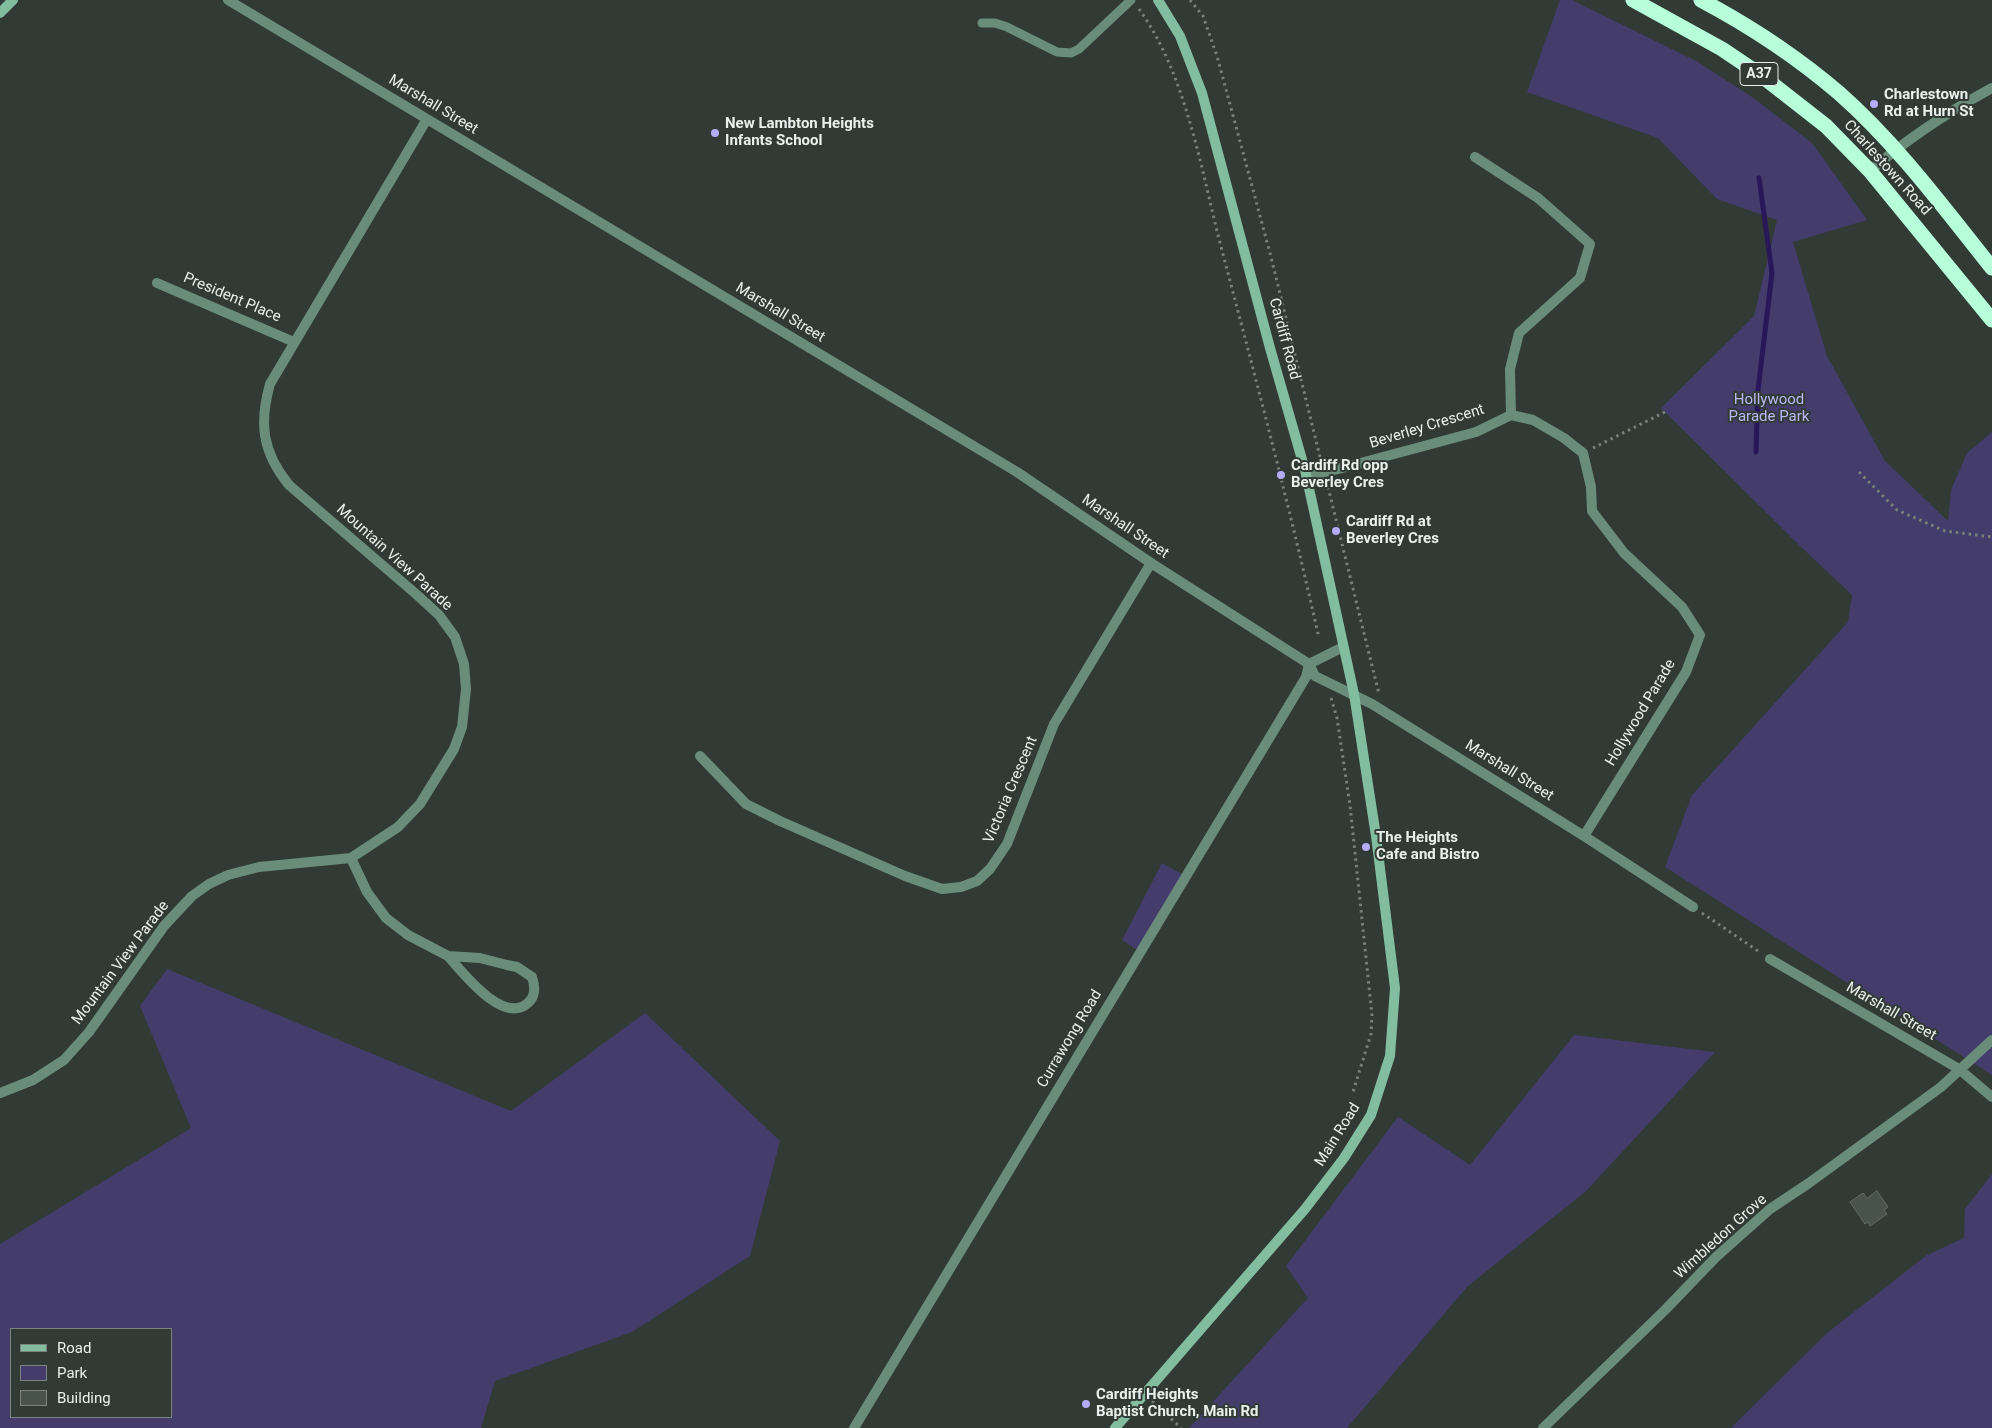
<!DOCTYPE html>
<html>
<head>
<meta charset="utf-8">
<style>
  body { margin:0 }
  #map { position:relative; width:1992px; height:1428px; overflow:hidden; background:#313a35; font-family:Roboto,sans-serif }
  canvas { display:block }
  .legend { position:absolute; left:10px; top:1328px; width:162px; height:90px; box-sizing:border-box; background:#313a35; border:1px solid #7b837f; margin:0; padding:6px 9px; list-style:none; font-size:15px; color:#eaf0ed }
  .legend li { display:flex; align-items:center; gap:10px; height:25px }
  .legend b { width:25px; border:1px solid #7b837f }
</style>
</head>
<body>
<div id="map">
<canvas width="1992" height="1428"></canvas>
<ul class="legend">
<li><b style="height:6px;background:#82bd9f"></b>Road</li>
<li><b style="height:14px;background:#443d6b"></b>Park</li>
<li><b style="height:14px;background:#49534d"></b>Building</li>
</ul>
</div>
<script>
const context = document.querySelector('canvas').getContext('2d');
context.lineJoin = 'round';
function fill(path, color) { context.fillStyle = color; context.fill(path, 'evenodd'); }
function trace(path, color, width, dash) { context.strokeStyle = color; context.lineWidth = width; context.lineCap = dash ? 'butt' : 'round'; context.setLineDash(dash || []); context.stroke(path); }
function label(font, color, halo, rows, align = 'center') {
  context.font = font + ' Roboto,sans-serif'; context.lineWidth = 4; context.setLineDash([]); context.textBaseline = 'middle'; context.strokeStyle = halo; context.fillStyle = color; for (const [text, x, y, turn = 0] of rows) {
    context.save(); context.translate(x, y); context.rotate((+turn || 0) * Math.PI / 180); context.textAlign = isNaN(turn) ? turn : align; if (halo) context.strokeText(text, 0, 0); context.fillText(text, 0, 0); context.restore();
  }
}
const green = new Path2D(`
  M 1560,0 L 1572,0 L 1698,62 L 1755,99 L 1813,144 L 1867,220 L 1793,242 L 1827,356 L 1885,461 L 1948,521 L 1951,490 L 1967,453 L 1992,432 L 1992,1075 L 1665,867 L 1692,795 L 1848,622 L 1852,595 L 1797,543 L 1661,408 L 1754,316 L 1777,220 L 1717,199 L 1658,138 L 1527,92 Z
  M 1162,863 L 1182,874 L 1137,950 L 1122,940 Z
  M 167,969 L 511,1111 L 645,1013 L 780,1141 L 750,1256 L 632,1332 L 495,1381 L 481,1428 L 0,1428 L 0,1244 L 191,1128 L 140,1006 ZM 11,1329 L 171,1329 L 171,1417 L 11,1417 Z
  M 1574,1035 L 1715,1052 L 1586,1191 L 1467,1287 L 1347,1428 L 1189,1428 L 1308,1298 L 1286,1266 L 1398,1117 L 1470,1165 Z
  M 1992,1174 L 1992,1428 L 1731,1428 L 1827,1333 L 1927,1255 L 1964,1238 L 1965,1209 Z`);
const stream = new Path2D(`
  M 1756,452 L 1758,390 L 1772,273 L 1759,178`);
const building = new Path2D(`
  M 1877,1191 L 1888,1207 L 1884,1210 L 1887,1214 L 1870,1226 L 1868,1222 L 1865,1224 L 1850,1202 L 1863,1193 L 1867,1198 Z`);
const path = new Path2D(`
  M 1190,0 L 1203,16 L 1217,56 L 1270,253 L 1320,457
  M 1139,9 C 1185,73 1200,163 1219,239 C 1254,372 1289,504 1319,638
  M 1593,448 L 1665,412
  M 1859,472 L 1897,510 L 1945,531 L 1992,537
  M 1328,487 L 1379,694
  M 1331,698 L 1337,718 L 1350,805 L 1372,1015 L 1371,1034 L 1353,1092
  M 1702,913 L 1761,953
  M 1152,1401 L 1181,1428`);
const lane = new Path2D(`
  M 982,23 L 995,23 L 1007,27 L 1057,52 L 1071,53 L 1079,49 L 1131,0`);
const street = new Path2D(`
  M 228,0 L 1017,472 L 1151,563 L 1309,664 L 1315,676 L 1372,704 L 1584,836 L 1693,907
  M 1870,171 C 1907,139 1948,112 1992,88
  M 157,283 L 294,342
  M 1511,415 L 1533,420 L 1564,438 L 1583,453 L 1591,487 L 1592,511 L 1624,553 L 1682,607 L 1700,635 L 1686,672 L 1584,836
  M 1306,476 L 1342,468 L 1476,432 L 1511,415 L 1510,369 L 1519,333 L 1580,278 L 1590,244 L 1538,198 L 1475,157
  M 700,756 L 746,804 L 780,821 L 905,876 L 942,889 L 961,887 L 977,881 L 990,869 L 1007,844 L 1054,724 L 1151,563
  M 351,858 L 367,892 L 386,918 L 408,935 L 448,956 L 480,958 L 507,965 L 517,967 L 532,977 C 535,986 536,996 528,1003 C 503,1025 463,973 448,956
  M 1770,959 L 1959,1069 L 1992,1097
  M 0,1093 L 33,1080 L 64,1060 L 89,1032 L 164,926 L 192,896 L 209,884 L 228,875 L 259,867 L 351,858 L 398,827 L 420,804 L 454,749 L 462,727 L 466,689 L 464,664 L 455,637 L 439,615 L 416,594 L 289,485 C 262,452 259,423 270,384 L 427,119
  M 854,1428 L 1306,677 L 1309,664 L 1343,647
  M 1543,1428 L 1665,1310 L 1716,1257 L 1770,1209 L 1809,1183 L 1941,1087 L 1992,1040`);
const secondary = new Path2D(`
  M 0,13 L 13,0
  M 1115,1428 L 1305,1209 L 1344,1158 L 1371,1115 L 1390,1056 L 1395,988 L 1376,836 L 1354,694 L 1305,470 L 1270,348 L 1202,93 L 1180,36 L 1158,0`);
const highway = new Path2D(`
  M 1633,0 L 1722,49 L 1762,76 L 1826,126 L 1870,171 L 1992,320
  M 1701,0 C 1750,26 1797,57 1839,93 C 1897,144 1944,208 1992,268`);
const markers = [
  [1874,104,5,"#b5acf8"],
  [715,133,5,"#b5acf8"],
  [1281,475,5,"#b5acf8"],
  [1336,531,5,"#b5acf8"],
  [1366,847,5,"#b5acf8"],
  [1086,1404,5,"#b5acf8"]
];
const shields = [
  [1759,74,38]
];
const shieldNames = [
  ["A37",1759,74]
];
const poiNames = [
  ["Charlestown",1884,95],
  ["Rd at Hurn St",1884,112],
  ["New Lambton Heights",725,124],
  ["Infants School",725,141],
  ["Cardiff Rd opp",1291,466],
  ["Beverley Cres",1291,483],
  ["Cardiff Rd at",1346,522],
  ["Beverley Cres",1346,539],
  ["The Heights",1376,838],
  ["Cafe and Bistro",1376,855],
  ["Cardiff Heights",1096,1395],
  ["Baptist Church, Main Rd",1096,1412]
];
const streetNames = [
  ["Marshall Street",433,105,31],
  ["Charlestown Road",1887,168,48],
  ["President Place",232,298,23],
  ["Marshall Street",780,313,31],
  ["Cardiff Road",1284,339,75],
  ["Beverley Crescent",1427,427,-17],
  ["Marshall Street",1125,527,34],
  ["Mountain View Parade",394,558,42],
  ["Hollywood Parade",1641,713,-59],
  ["Marshall Street",1509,771,32],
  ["Victoria Crescent",1011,790,-67],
  ["Mountain View Parade",121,963,-53],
  ["Marshall Street",1891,1012,30],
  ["Currawong Road",1070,1039,-59],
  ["Main Road",1338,1135,-58],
  ["Wimbledon Grove",1721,1237,-42]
];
const parkNames = [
  ["Hollywood",1769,400],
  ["Parade Park",1769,417]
];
fill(green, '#443d6b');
trace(stream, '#281759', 5);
fill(building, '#49534d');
trace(building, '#616b65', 1);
trace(path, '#78807c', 3, [2.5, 4]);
trace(lane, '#698d7a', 9);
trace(street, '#698d7a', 10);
trace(secondary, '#82bd9f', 10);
trace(highway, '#b6ffd9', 15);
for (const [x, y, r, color] of markers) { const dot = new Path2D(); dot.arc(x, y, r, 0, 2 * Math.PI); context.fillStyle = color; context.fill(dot); trace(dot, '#313a35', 2); }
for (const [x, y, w] of shields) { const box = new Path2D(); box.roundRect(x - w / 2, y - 11.5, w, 23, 4); context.fillStyle = '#313a35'; context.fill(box); trace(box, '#eaf0ed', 1); }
label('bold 14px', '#eaf0ed', null, shieldNames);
label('bold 15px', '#eaf0ed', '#313a35', poiNames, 'left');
label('15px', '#eaf0ed', '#313a35', streetNames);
label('15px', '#bdb7f3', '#313a35', parkNames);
</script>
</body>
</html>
